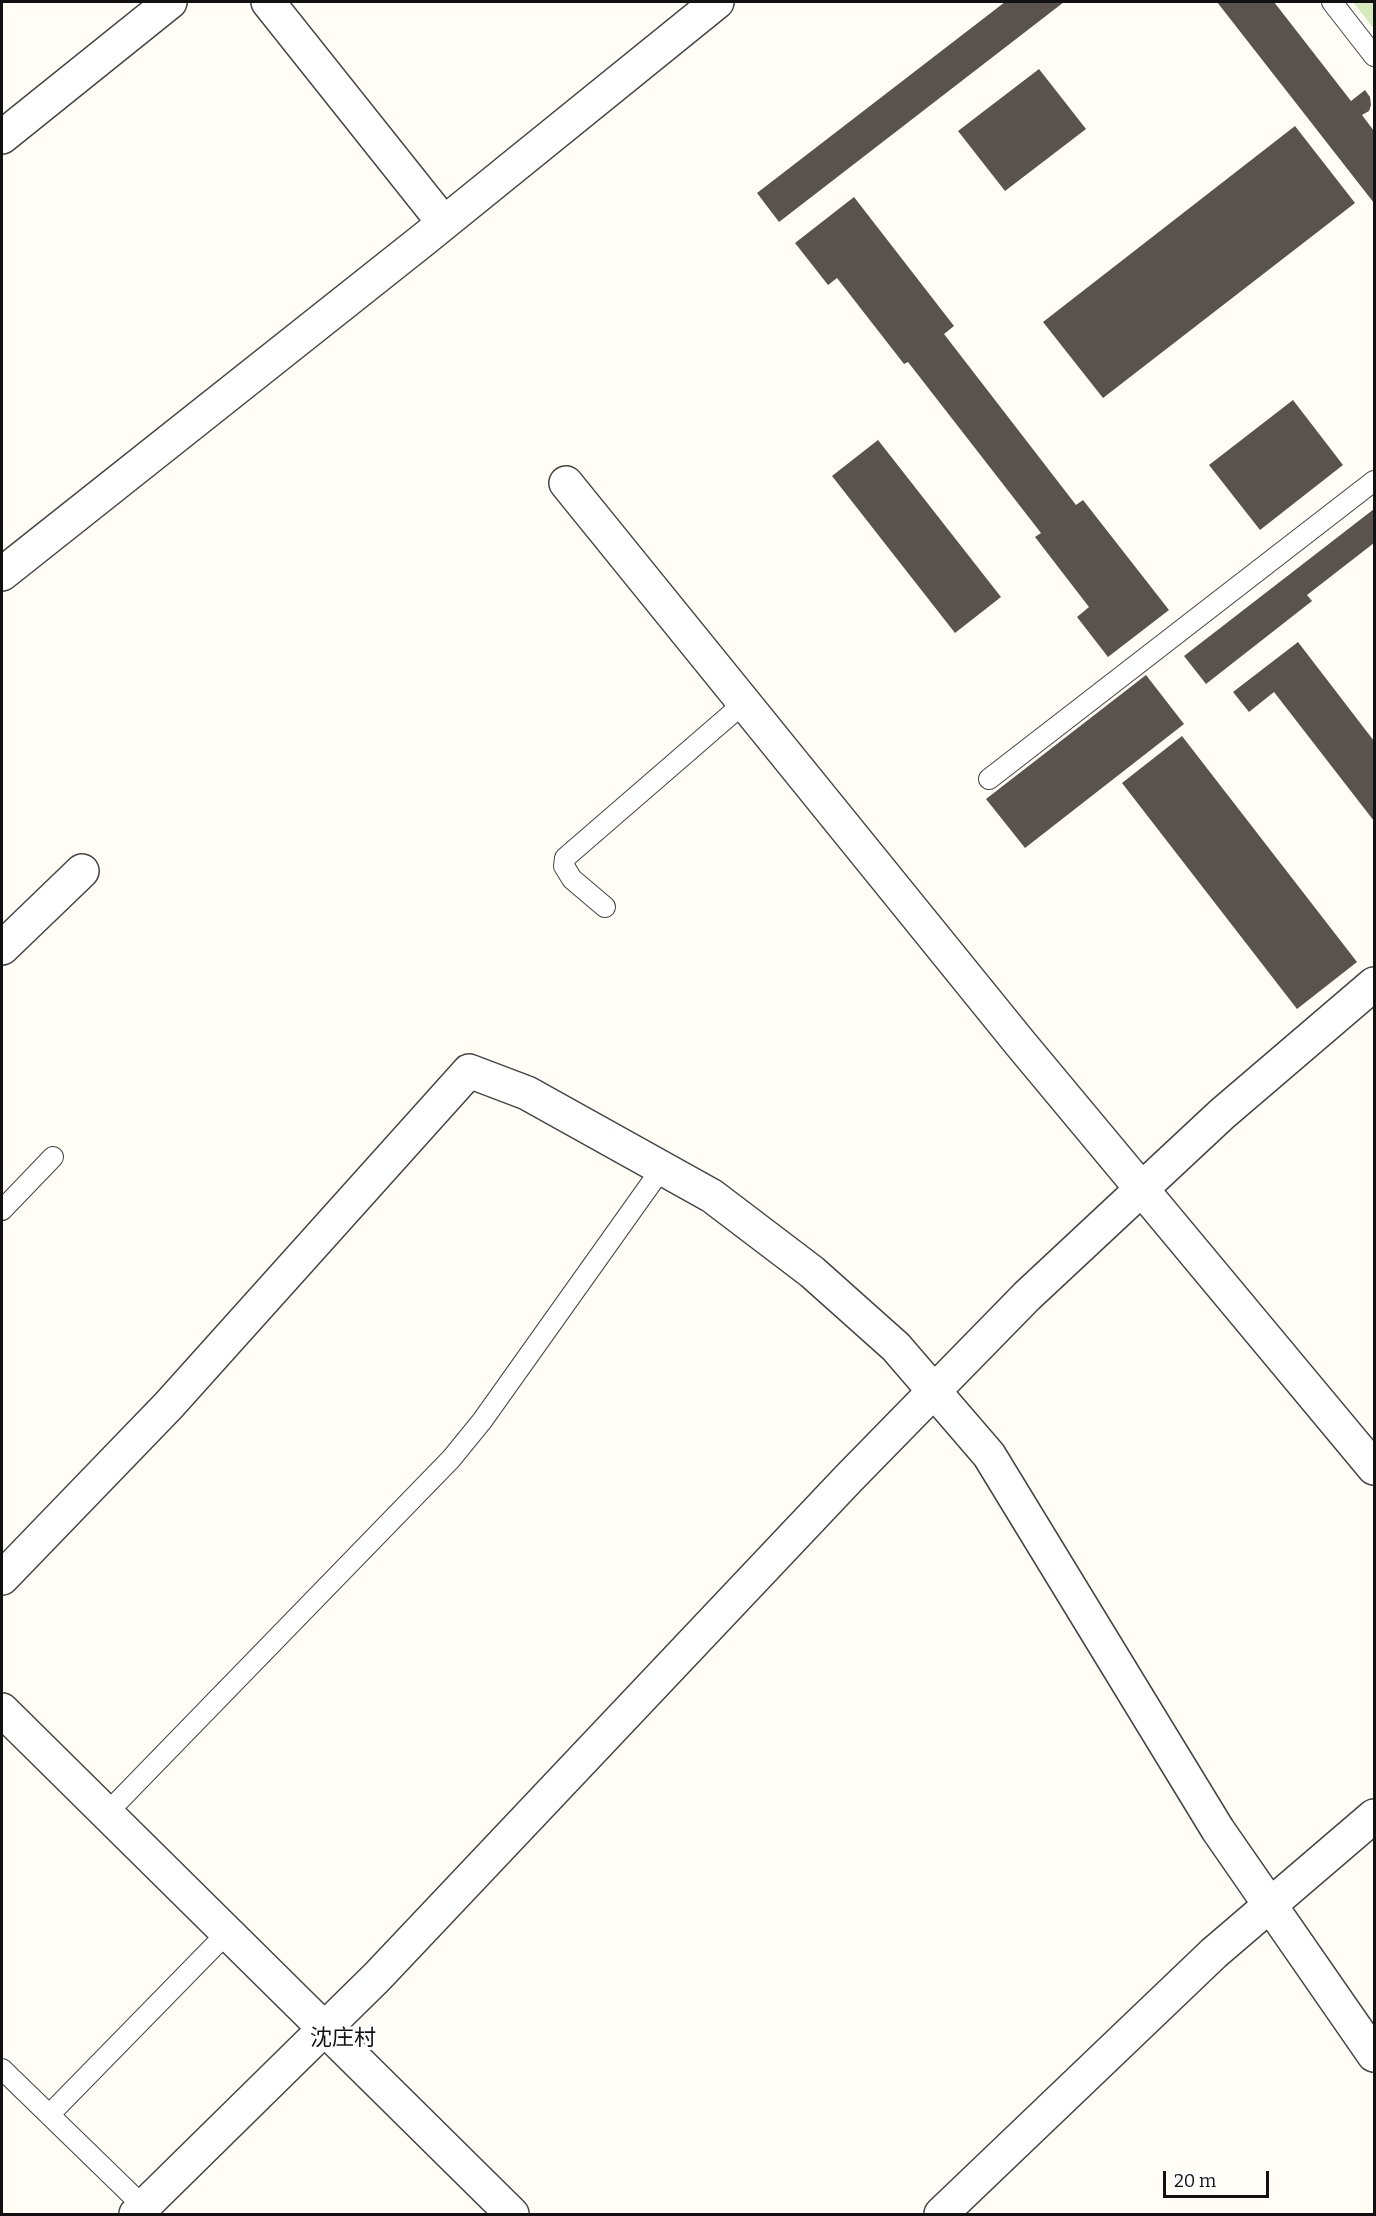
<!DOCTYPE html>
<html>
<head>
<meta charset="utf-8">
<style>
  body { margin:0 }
  #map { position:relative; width:1376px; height:2216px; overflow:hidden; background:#fffdf5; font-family:Bitter,serif }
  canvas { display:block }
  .frame { position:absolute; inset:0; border:3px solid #111; pointer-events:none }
  .scale { position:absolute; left:1163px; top:2171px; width:106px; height:27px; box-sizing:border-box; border:3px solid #111; border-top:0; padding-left:8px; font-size:18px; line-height:21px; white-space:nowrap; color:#111; -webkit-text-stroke:4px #fff; paint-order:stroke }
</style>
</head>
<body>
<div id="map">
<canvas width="1376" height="2216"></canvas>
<div class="frame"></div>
<div class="scale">20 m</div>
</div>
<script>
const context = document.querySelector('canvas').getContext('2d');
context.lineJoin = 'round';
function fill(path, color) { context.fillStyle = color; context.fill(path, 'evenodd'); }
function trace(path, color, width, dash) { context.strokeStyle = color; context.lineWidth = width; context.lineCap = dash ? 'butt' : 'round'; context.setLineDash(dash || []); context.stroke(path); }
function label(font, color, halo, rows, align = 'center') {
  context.font = font + ' Bitter,"Noto Sans SC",serif'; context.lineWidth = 6; context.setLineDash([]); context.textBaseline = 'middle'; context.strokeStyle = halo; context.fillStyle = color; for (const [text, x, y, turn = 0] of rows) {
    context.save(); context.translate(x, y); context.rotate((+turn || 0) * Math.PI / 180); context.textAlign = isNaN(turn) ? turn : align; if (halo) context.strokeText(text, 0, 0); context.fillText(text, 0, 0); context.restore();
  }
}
const green = new Path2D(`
  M 1353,2 L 1374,2 L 1374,29 Z`);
const building = new Path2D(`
  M 1005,2 L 1064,2 L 779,222 L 757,193 Z
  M 1217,2 L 1274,2 L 1351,101 L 1365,90 L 1370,97 L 1371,105 L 1369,111 L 1362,115 L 1374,131 L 1374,203 Z
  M 1039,69 L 1086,129 L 1005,191 L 958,131 Z
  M 1295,126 L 1355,203 L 1103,398 L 1043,322 Z
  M 854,197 L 954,326 L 944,334 L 1076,505 L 1083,500 L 1169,610 L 1108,657 L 1077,617 L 1089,607 L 1035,537 L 1041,533 L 908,362 L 904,364 L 837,278 L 828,285 L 795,243 Z
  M 1293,400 L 1343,465 L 1260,530 L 1209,465 Z
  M 878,440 L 1001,597 L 955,633 L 832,476 Z
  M 1374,509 L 1374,543 L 1307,595 L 1312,601 L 1206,684 L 1184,656 Z
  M 1298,642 L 1374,741 L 1374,821 L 1274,692 L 1249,712 L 1233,692 Z
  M 1146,675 L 1184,724 L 1025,848 L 986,799 Z
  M 1182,736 L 1357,962 L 1297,1009 L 1122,783 Z`);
const service = new Path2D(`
  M 1332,2 L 1374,56
  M 989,779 L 1374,481
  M 605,907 L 572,879 L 564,866 L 565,858 L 744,703
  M 2,1210 L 53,1157
  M 106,1814 L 451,1459 L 482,1421 L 662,1168
  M 2,2069 L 144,2207
  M 49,2115 L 227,1933`);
const minor = new Path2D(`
  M 268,2 L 444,223
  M 2,137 L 170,2
  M 566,483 L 1020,1043 L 1374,1468
  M 2,574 L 423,240 L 717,2
  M 2,948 L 82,871
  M 2,1578 L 169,1405 L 469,1071 L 527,1093 L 712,1196 L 812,1272 L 896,1347 L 989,1455 L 1218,1830 L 1374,2055
  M 2,1710 L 512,2214
  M 136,2214 L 377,1977 L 848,1479 L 1027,1296 L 1222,1114 L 1374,984
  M 941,2214 L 1214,1953 L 1374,1816`);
const quarterNames = [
  ["沈庄村",343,2039]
];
fill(green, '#d5ebbd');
fill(building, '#5a524d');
trace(service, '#444', 22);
trace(minor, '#444', 36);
trace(service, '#fff', 20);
trace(minor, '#fff', 33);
label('22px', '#111', '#fff', quarterNames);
</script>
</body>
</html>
